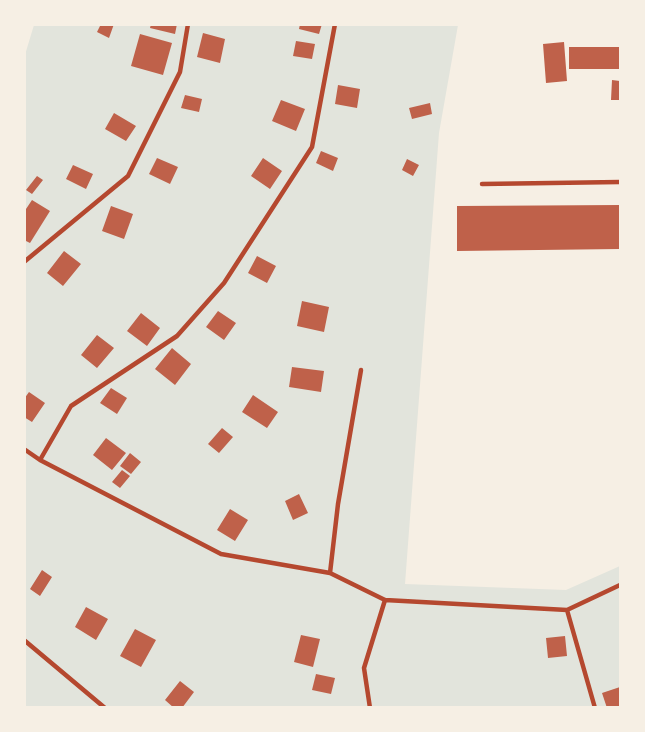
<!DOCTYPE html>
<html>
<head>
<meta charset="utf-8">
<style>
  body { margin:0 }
  #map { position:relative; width:645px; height:732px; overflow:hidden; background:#f6efe4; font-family:Inter,sans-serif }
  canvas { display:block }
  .frame { position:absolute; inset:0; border:26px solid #f6efe4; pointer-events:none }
</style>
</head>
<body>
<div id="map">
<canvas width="645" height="732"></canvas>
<div class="frame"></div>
</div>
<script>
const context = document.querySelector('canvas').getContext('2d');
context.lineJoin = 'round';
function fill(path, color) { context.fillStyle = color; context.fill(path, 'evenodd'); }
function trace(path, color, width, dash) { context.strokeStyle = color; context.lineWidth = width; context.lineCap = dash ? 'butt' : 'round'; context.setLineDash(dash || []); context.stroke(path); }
const green = new Path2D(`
  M 34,25 L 458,25 L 439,133 L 405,584 L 566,590 L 620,566 L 620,707 L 25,708 L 24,58 Z`);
const building = new Path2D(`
  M 101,24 L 114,24 L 109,38 L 97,32 Z
  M 151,24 L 177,24 L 175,34 L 150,28 Z
  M 300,24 L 322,24 L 319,34 L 299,29 Z
  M 203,33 L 225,39 L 220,63 L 197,57 Z
  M 140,34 L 172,43 L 163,75 L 131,66 Z
  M 296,41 L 315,44 L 312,59 L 293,56 Z
  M 564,42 L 567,81 L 546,83 L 543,44 Z
  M 569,47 L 620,47 L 620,69 L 569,69 Z
  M 612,80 L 620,81 L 620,100 L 611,100 Z
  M 338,85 L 360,89 L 357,108 L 335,104 Z
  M 185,95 L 202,99 L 199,112 L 181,108 Z
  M 281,100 L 305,109 L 296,131 L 272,121 Z
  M 430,103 L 432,114 L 412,119 L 409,108 Z
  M 114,113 L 136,126 L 126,141 L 105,129 Z
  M 321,151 L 338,158 L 333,171 L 316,163 Z
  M 157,158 L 178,167 L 170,184 L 149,174 Z
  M 263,158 L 282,171 L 270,189 L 251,176 Z
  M 407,159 L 419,165 L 413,176 L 402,170 Z
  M 73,165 L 93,174 L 86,189 L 66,179 Z
  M 37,176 L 43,180 L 32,194 L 26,190 Z
  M 32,200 L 50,211 L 30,243 L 24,240 L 24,212 Z
  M 620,205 L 620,249 L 457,251 L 457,206 Z
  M 111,206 L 133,214 L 124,239 L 102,231 Z
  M 64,251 L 81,264 L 63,286 L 47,273 Z
  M 257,256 L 276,266 L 267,283 L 248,273 Z
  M 302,301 L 329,307 L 324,332 L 297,326 Z
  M 218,311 L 236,323 L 224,340 L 206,327 Z
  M 141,313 L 160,328 L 147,346 L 127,331 Z
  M 97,335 L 114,348 L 97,368 L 81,355 Z
  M 172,348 L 191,364 L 175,385 L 155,369 Z
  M 292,367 L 324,371 L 321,392 L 289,387 Z
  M 111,388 L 127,398 L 117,414 L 100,403 Z
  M 29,392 L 45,403 L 32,422 L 24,417 L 24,399 Z
  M 253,395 L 278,412 L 267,428 L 242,412 Z
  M 222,428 L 233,437 L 219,453 L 208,444 Z
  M 106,438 L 126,453 L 112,470 L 93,455 Z
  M 130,453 L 141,462 L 131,474 L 120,466 Z
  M 122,470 L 130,476 L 120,488 L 112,482 Z
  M 299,494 L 308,513 L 293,520 L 285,501 Z
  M 230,509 L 248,520 L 235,541 L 217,530 Z
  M 42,570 L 52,577 L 40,596 L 30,589 Z
  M 86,607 L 108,619 L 96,640 L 75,627 Z
  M 135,629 L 156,640 L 141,667 L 120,656 Z
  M 301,635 L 320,639 L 313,667 L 294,662 Z
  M 565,636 L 567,656 L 548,658 L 546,638 Z
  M 316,674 L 335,678 L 331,694 L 312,690 Z
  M 180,681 L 194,692 L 182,708 L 174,708 L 165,700 Z
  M 620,687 L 620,708 L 607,708 L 602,693 Z`);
const service = new Path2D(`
  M 482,184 L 620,182
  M 24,262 L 128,176 L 180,72 L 188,24
  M 24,449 L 40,460 L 221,554 L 330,573 L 385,600 L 567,610 L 620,585
  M 40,460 L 71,406 L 177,336 L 224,283 L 312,147 L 335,24
  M 330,573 L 338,504 L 361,370
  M 567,610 L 595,708
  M 24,640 L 105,708
  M 370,708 L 364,668 L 385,600`);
fill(green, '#e2e4dc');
fill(building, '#bf614a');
trace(service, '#b5482f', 4.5);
</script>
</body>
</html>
